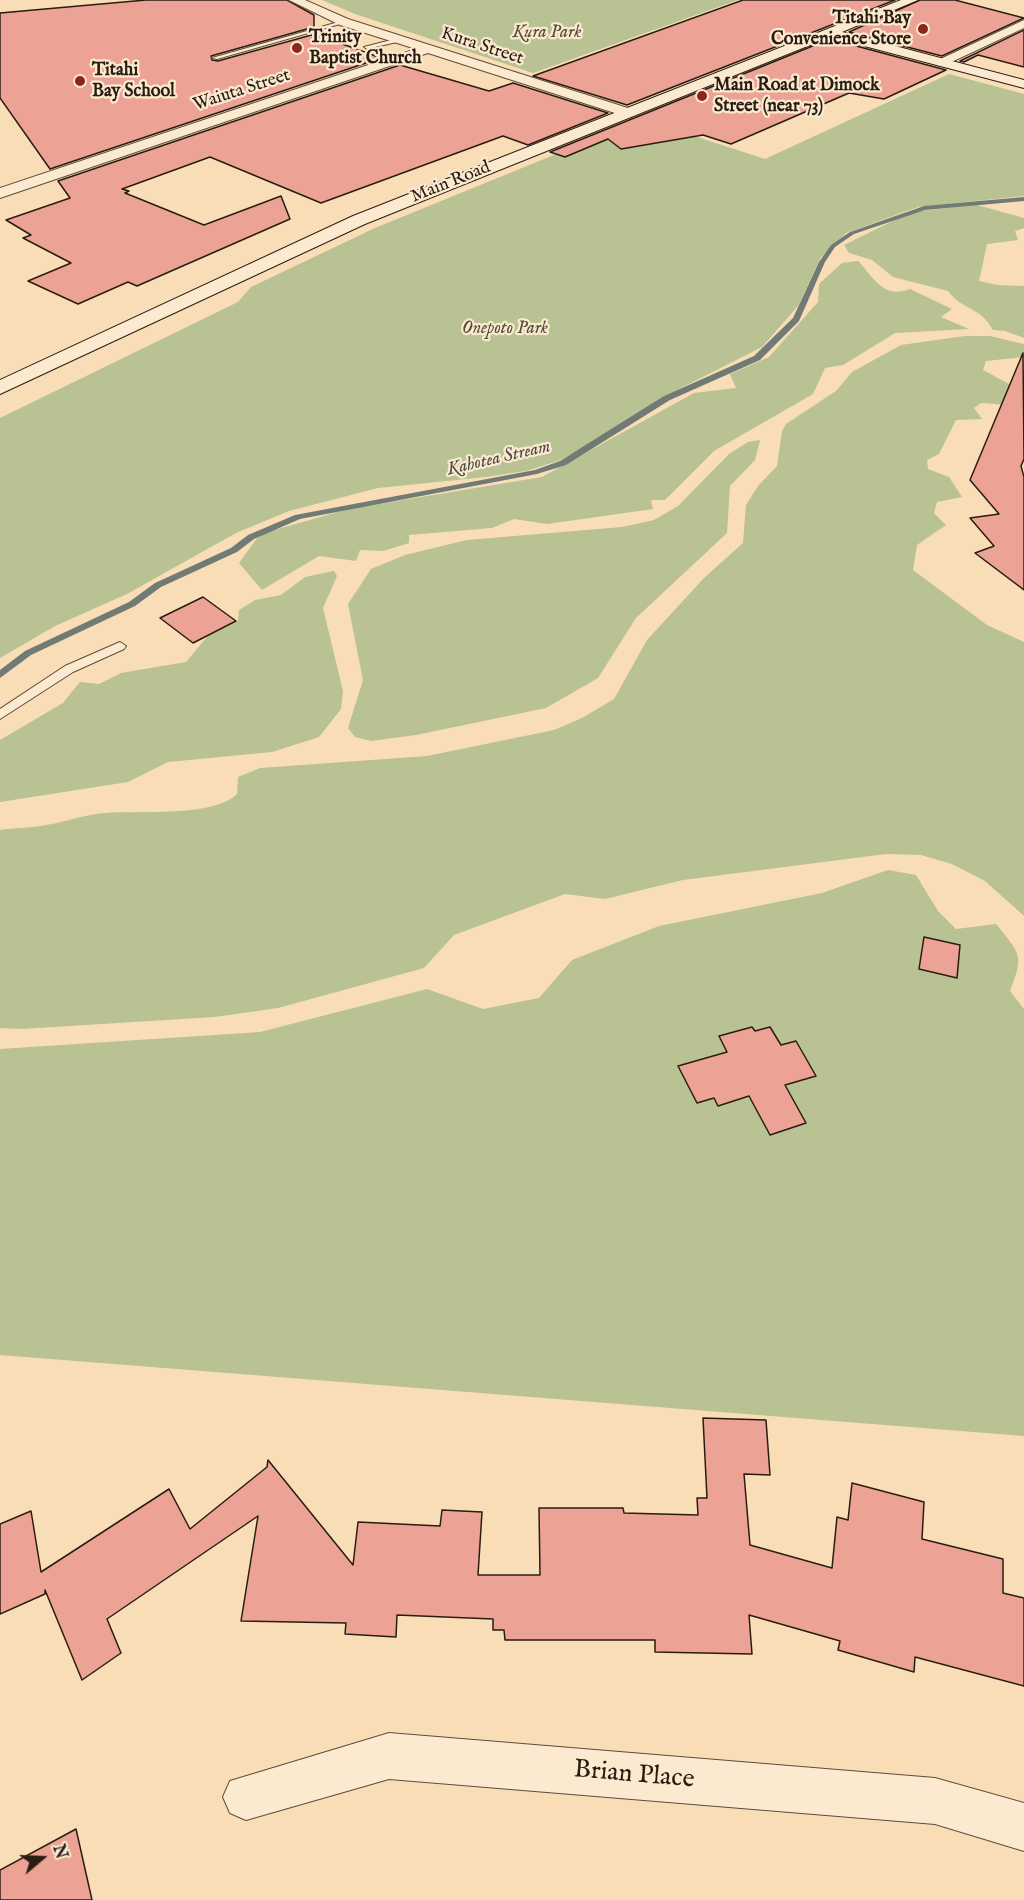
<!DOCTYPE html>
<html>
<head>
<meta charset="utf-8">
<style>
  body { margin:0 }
  #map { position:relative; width:1024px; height:1900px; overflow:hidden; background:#f9ddb6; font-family:"IM FELL English",serif }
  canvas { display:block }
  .north { position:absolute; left:12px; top:1828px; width:60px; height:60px; -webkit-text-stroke:4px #fbe9d0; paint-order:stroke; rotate:71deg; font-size:16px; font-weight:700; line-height:24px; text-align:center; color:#291d12 }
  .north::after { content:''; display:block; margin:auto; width:21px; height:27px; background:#291d12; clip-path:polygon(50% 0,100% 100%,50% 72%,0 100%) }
</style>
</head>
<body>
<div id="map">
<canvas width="1024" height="1900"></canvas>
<div class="north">N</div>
</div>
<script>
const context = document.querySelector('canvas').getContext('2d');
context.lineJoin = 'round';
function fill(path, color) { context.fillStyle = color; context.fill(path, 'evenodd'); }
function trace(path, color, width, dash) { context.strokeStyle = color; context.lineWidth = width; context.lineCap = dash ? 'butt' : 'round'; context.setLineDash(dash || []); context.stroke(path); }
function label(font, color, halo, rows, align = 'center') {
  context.font = font + ' "IM FELL English",serif'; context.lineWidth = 4.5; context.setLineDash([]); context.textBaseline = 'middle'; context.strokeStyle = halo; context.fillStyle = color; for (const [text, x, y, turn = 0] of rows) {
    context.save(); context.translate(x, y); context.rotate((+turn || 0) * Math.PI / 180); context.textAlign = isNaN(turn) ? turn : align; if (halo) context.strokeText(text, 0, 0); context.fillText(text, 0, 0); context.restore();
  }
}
const green = new Path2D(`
  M 322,0 L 738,0 L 533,73 L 355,14 Z
  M 949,74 L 1024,94 L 1024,196 L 918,207 L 846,233 L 821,257 L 798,306 L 762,347 L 667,395 L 611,433 L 558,461 L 526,471 L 486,477 L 378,488 L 289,511 L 236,533 L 127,594 L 55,626 L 0,658 L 0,418 L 238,302 L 251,287 L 375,228 L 642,119 L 765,159 Z
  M 977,205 L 1024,218 L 1024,228 L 1015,231 L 1018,240 L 987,244 L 979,281 L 997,285 L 1024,286 L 1024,338 L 1005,331 L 993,330 C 980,306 963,311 948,291 L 893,277 L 872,260 L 849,253 L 844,245 L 911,212 Z
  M 858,261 C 875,279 883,299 910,289 L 952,309 L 941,317 L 969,329 L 895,333 L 843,365 L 825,368 L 813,394 L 714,451 L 665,500 L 651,500 L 653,509 L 547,524 L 514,519 L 492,528 L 409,535 L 409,543 L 383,551 L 360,550 L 356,561 L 319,556 L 262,590 L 239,563 L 260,534 L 349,509 L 542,477 L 694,393 L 736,388 L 730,374 L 769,357 L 818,302 L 819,284 L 842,263 Z
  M 965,336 L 990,336 L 1024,344 L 1024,357 L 986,361 L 983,370 L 1024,392 L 1024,406 L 981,403 L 974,408 L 982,419 L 956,420 L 939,454 L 927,460 L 928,469 L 949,477 L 962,497 L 937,502 L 934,513 L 946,525 L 917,545 L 913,570 L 987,625 L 1024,642 L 1024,916 L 985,881 L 952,864 L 921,855 L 886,854 L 683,880 L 605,899 L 565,894 L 454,935 L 424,968 L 278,1008 L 215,1017 L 21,1029 L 0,1028 L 0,830 C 15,828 31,828 46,825 C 66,822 86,814 105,813 C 138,810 212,818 237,794 L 238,777 L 260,768 L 427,756 L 554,730 L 582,718 L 614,699 L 647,640 L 704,578 L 743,543 L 746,505 L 758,486 L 777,466 L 782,431 L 786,424 L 836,391 L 852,372 L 901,345 Z
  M 760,440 L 755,460 L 730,486 L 727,533 L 636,618 L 598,678 L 546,708 L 416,735 L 371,741 L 355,737 L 348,728 L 363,680 L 348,604 L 371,569 L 405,555 L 467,540 L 622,527 L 654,520 L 678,506 L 729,454 L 748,442 Z
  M 334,571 L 337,576 L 323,608 L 343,691 L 341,709 L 319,737 L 272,752 L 168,762 L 128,782 L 0,802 L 0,740 L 63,703 L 80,682 L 99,684 L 121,673 L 186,662 L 207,637 L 238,621 L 239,610 L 255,600 L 281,595 L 305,577 Z
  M 888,870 L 916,875 L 938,911 L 956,929 L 996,924 C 1021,955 1024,955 1010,991 L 1024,1009 L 1024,1436 L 0,1355 L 0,1049 L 260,1032 L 427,989 L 483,1009 L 539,998 L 572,960 L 659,926 L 822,893 Z`);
const stream = new Path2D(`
  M 1024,197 L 1024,201 L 925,210 L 854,234 L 835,247 L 825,262 L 799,321 L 760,360 L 670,400 L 566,465 L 537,474 L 300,519 L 254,539 L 237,552 L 161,587 L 135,606 L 31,655 L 0,678 L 0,670 L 25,651 L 129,602 L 155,583 L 231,548 L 248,535 L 295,515 L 535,470 L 560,461 L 664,396 L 754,356 L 793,318 L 819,262 L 831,245 L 850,232 L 924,206 Z`);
const building = new Path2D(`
  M 146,0 L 287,0 L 314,15 L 314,27 L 211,56 L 212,60 L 218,61 L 315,34 L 381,58 L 50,169 L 0,98 L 0,13 Z
  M 743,0 L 895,0 L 627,105 L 533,76 Z
  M 920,0 L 955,0 L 1024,18 L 942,56 L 849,32 Z
  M 1024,30 L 1024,67 L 978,55 L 964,62 L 960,61 Z
  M 830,39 L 946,70 L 884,99 L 849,93 L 731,144 L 703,135 L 621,149 L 608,139 L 565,157 L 550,152 Z
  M 400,65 L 489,91 L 513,83 L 608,113 L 528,145 L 503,136 L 321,203 L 210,157 L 122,189 L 129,191 L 125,193 L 204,225 L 281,196 L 290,219 L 137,286 L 128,282 L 78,304 L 28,281 L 71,263 L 23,238 L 31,235 L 6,220 L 70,198 L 58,181 Z
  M 1023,353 L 1024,459 L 1021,466 L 1024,477 L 1024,590 L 975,553 L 994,546 L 970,518 L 999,514 L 970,480 Z
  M 203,597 L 236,621 L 193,643 L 160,618 Z
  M 924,937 L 960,945 L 957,978 L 919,969 Z
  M 752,1027 L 755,1031 L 770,1027 L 781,1045 L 796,1041 L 816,1076 L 785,1085 L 806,1123 L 770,1135 L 749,1096 L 718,1106 L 714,1098 L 697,1103 L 678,1066 L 727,1052 L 719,1036 Z
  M 703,1418 L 766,1420 L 770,1475 L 744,1474 L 750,1545 L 832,1568 L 837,1517 L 848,1520 L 852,1483 L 924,1502 L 922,1539 L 1003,1559 L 1003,1593 L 1024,1598 L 1024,1686 L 915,1657 L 914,1672 L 838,1650 L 840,1641 L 749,1615 L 752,1654 L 655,1652 L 655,1640 L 505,1640 L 504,1630 L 493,1630 L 493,1619 L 397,1615 L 396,1637 L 345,1634 L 346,1623 L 241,1621 L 258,1516 L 107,1619 L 121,1653 L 82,1680 L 45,1590 L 45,1594 L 0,1614 L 0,1524 L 31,1511 L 41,1572 L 169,1489 L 190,1529 L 267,1467 L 268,1460 L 353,1565 L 358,1522 L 440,1526 L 442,1510 L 482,1512 L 478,1575 L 540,1575 L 539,1508 L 623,1508 L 624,1513 L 698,1515 L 697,1498 L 707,1498 Z
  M 76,1829 L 92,1900 L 0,1900 L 0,1870 Z`);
const lane = new Path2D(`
  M 342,21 L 347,22 L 217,59 L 212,58 Z
  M 399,38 L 401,41 L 367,49 L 364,47 Z
  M 120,642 L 126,646 L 124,649 L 73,672 L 0,719 L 0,709 L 65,666 Z`);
const street = new Path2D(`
  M 289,0 L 305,0 L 348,19 L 631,109 L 633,112 L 631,115 L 621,115 L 428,53 L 0,198 L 0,188 L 416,49 L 340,25 Z
  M 1024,20 L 1024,28 L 945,65 L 940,66 L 934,62 Z
  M 389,1733 L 935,1778 L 1024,1803 L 1024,1851 L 935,1824 L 389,1779 L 246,1820 L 230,1813 L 223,1797 L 230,1781 Z`);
const secondary = new Path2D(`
  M 901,0 L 918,0 L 842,32 L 1024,80 L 1024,88 L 830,37 L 365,224 L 0,394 L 0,380 L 353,216 Z`);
const markers = [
  [923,29,6,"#8f2418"],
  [297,48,6,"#8f2418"],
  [80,81,6,"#8f2418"],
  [702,96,6,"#8f2418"]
];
const farPoinames = [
  ["Titahi Bay",911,19,"right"],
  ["Convenience Store",911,40,"right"],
  ["Trinity",309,38],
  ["Baptist Church",309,59],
  ["Titahi",92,71],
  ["Bay School",92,92],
  ["Main Road at Dimock",714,86],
  ["Street (near 73)",714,107]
];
const farParknames = [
  ["Kura Park",547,33],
  ["Onepoto Park",505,329]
];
const farStreetnames = [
  ["Kura Street",482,47,18],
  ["Waiuta Street",242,91,-18],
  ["Main Road",451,183,-22]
];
const farWaternames = [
  ["Kahotea Stream",499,459,-13]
];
const nearStreetnames = [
  ["Brian Place",634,1776,5]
];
fill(green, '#b8c292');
fill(stream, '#717b76');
fill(building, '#eca294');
trace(building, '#291d12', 1.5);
trace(lane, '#5d4d3b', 2);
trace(street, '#5d4d3b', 2);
trace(secondary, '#291d12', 2);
fill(lane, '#fbe9d0');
fill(street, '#fbe9d0');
fill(secondary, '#fbe9d0');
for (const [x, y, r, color] of markers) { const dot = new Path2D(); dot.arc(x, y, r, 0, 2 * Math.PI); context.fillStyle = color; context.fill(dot); trace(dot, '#fbe9d0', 2); }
label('bold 18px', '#291d12', '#fbe9d0', farPoinames, 'left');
label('italic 18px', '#544f38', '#fbe9d0', farParknames);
label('18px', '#291d12', '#fbe9d0', farStreetnames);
label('italic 18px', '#4d4c44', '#fbe9d0', farWaternames);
label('26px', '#291d12', '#fbe9d0', nearStreetnames);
</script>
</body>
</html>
